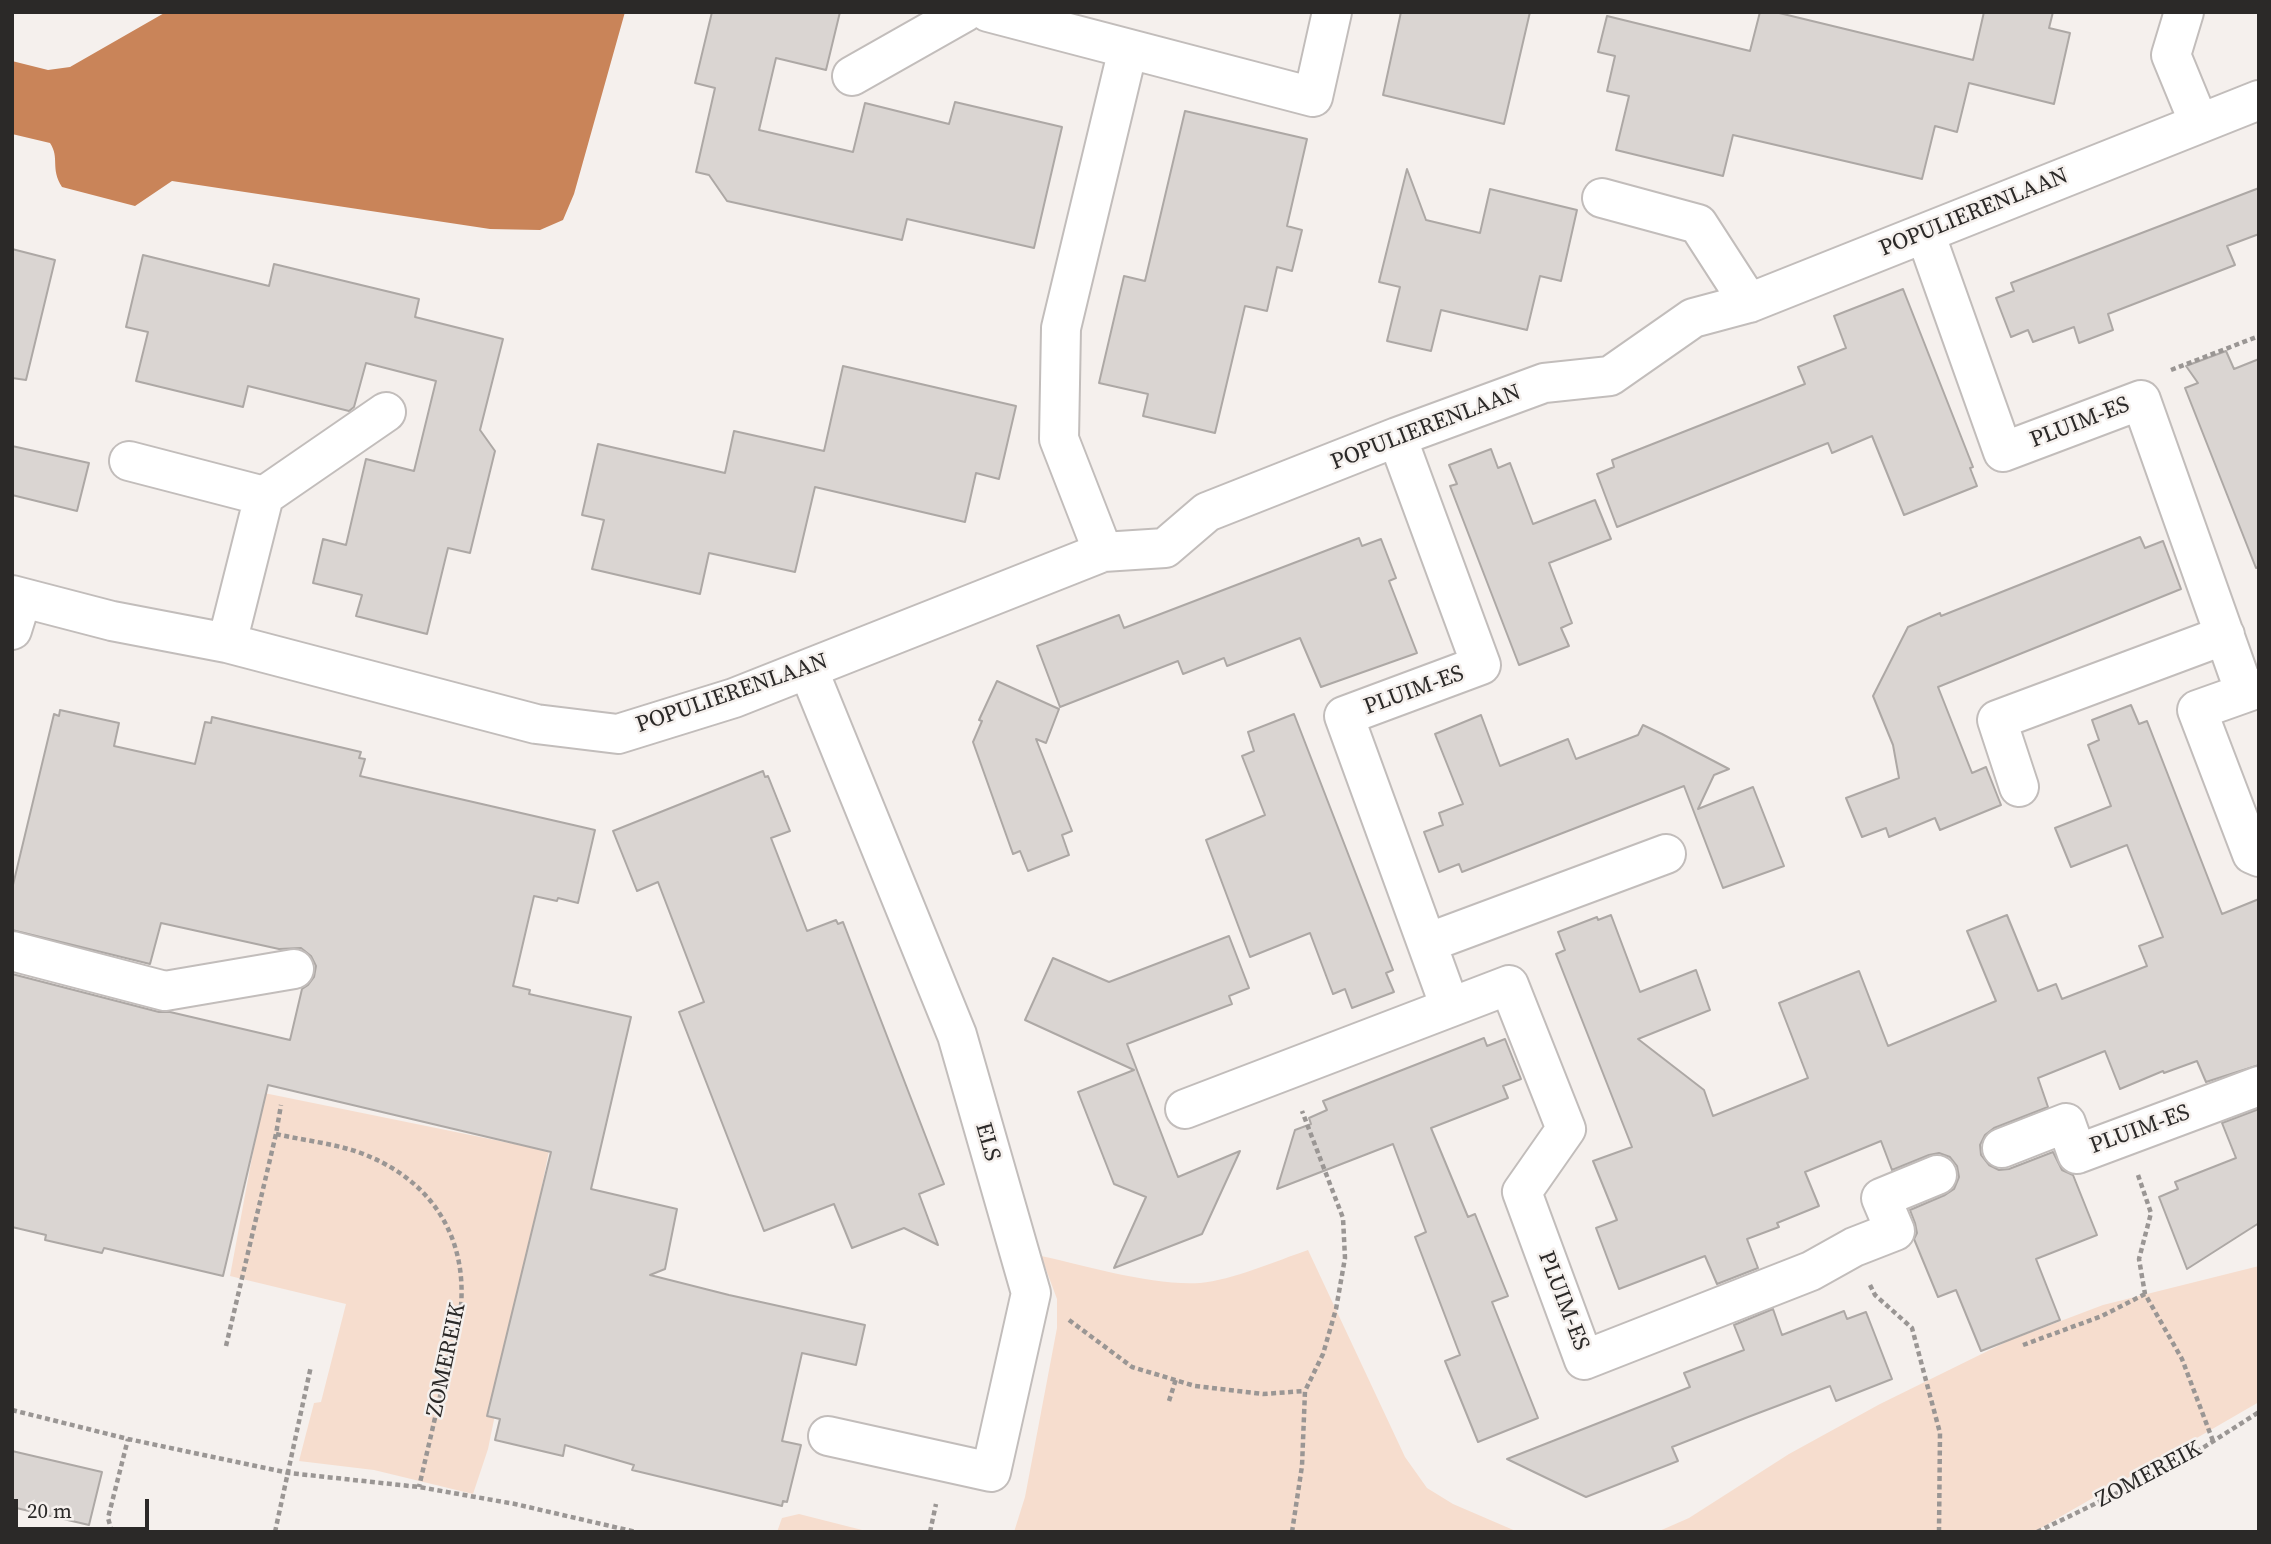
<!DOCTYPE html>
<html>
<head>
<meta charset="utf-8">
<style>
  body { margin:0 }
  #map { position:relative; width:2271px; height:1544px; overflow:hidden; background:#f5f0ed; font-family:"Source Serif 4",serif }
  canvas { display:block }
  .frame { position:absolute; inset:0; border:14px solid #2b2928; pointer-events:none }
  .scale { position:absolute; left:14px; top:1499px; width:135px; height:32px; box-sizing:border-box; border:4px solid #2b2928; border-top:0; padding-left:9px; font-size:21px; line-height:24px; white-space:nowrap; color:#2b2928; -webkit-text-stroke:5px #f5f0ed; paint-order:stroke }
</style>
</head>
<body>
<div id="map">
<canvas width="2271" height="1544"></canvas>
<div class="frame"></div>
<div class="scale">20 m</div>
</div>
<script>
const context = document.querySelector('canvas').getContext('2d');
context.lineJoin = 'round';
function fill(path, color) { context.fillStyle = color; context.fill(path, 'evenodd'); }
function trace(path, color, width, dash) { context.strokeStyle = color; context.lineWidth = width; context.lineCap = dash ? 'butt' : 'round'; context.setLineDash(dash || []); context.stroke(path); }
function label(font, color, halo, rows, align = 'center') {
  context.font = font + ' "Source Serif 4",serif'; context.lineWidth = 5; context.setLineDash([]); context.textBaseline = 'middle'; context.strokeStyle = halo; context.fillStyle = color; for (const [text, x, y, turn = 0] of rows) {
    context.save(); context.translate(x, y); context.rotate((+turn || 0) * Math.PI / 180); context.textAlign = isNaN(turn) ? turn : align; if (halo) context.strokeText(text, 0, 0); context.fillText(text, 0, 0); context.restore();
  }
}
const green = new Path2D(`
  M 264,1093 L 549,1151 L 488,1449 L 473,1494 L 374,1470 L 299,1461 L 314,1403 L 321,1402 L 346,1304 L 230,1276 Z
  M 1308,1250 L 1405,1457 L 1427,1488 L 1453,1504 L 1518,1532 L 1014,1532 L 1025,1497 L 1057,1328 L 1057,1299 L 1041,1256 C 1088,1266 1152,1286 1200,1283 C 1232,1280 1276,1261 1308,1250 Z
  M 2259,1266 L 2259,1402 L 2034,1532 L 1657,1532 L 1689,1518 L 1789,1454 L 1880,1404 L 2008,1341 L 2103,1305 Z
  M 799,1514 L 870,1532 L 777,1532 L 782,1518 Z`);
const water = new Path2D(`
  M 166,12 L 625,12 L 574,194 L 563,220 L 540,230 L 490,229 L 172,181 L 135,206 L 62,187 C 50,168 60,158 50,143 L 12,134 L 12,61 L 48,70 L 70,67 Z`);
const building = new Path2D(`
  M 712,12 L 840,12 L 826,70 L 776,58 L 759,130 L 853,152 L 865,103 L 949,124 L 955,102 L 1062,127 L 1034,248 L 907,219 L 902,240 L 727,201 L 709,175 L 696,172 L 715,88 L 695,83 Z
  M 1401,12 L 1530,12 L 1504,124 L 1383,95 Z
  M 1760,12 L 1775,12 L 1973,60 L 1984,12 L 2053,12 L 2049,28 L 2070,33 L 2054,104 L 1969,83 L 1957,132 L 1935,126 L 1922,179 L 1733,135 L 1723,176 L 1616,150 L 1629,96 L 1607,91 L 1615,56 L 1598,52 L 1607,16 L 1750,51 Z
  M 1185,111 L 1307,139 L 1287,226 L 1302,230 L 1292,271 L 1277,267 L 1267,311 L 1245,306 L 1215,433 L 1143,416 L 1148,394 L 1099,383 L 1124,276 L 1145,281 Z
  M 1407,169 L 1426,220 L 1480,233 L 1490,189 L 1577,210 L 1561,281 L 1540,276 L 1527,330 L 1441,310 L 1431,351 L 1387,341 L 1400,287 L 1379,282 Z
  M 2259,188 L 2259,234 L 2227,246 L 2235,265 L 2108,314 L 2113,330 L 2079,343 L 2074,327 L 2033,342 L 2028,330 L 2011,337 L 1996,298 L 2014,291 L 2011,283 Z
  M 12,249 L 55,260 L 26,380 L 12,378 Z
  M 143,255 L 269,286 L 274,264 L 419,299 L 415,317 L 503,339 L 480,430 L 495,451 L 470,553 L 448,548 L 427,634 L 356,616 L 362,595 L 313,583 L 323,539 L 346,545 L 366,459 L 414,471 L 436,381 L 366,363 L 354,407 L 349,411 L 248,386 L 243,407 L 136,381 L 148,332 L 126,327 Z
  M 1903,289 L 1973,467 L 1970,468 L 1977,486 L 1904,515 L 1872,436 L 1832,453 L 1828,443 L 1617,527 L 1597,474 L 1614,467 L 1612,460 L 1805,384 L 1798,367 L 1846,348 L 1834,316 Z
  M 2226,351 L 2234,369 L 2259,359 L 2259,567 L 2256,568 L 2185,388 L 2198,383 L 2186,366 Z
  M 843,366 L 1016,406 L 999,479 L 976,473 L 965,522 L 815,487 L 795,572 L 709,553 L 700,594 L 592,569 L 604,520 L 582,515 L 598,444 L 725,473 L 734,431 L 824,451 Z
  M 12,446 L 89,463 L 77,511 L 12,495 Z
  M 1491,449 L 1498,468 L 1510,463 L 1533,524 L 1595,500 L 1611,539 L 1549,563 L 1572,623 L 1561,628 L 1569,646 L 1519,665 L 1450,486 L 1457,484 L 1449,465 Z
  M 2140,537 L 2145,548 L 2163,541 L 2181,589 L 1938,687 L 1972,773 L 1986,767 L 2001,805 L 1940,830 L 1935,818 L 1889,837 L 1886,828 L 1862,837 L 1846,798 L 1899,778 L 1893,745 L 1873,696 L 1908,627 L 1940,613 L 1941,616 Z
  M 1359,538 L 1362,546 L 1381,539 L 1396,578 L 1389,581 L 1417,653 L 1321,687 L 1300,638 L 1227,666 L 1224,658 L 1183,674 L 1178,661 L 1060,707 L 1037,646 L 1119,615 L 1124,628 Z
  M 997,681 L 1059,709 L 1046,743 L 1036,739 L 1072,831 L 1062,835 L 1069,855 L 1028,871 L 1020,851 L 1013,854 L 973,742 L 982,721 L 979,720 Z
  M 2131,705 L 2139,724 L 2147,721 L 2222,914 L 2259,899 L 2259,1065 L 2206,1082 L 2197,1061 L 2164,1073 L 2163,1071 L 2120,1089 L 2105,1051 L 2038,1078 L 2048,1107 L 1994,1128 L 1985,1135 L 1980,1145 L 1981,1155 L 1989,1165 L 1999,1170 L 2009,1169 L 2053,1152 L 2062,1170 L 2073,1175 L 2097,1235 L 2036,1259 L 2060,1320 L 1981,1351 L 1956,1290 L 1938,1297 L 1914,1239 L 1917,1233 L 1915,1223 L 1910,1210 L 1945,1195 L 1954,1189 L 1959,1177 L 1957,1166 L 1950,1157 L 1939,1153 L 1929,1155 L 1892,1170 L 1881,1141 L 1805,1172 L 1819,1206 L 1777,1223 L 1779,1227 L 1747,1239 L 1758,1268 L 1717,1284 L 1705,1256 L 1619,1289 L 1596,1228 L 1617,1220 L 1593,1161 L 1632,1147 L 1556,954 L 1565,950 L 1558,932 L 1597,917 L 1598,920 L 1611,915 L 1640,992 L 1696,970 L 1710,1010 L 1638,1039 L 1704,1090 L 1713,1116 L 1808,1078 L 1779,1003 L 1859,971 L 1888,1046 L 1996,1001 L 1967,931 L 2007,915 L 2038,991 L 2056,984 L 2062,999 L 2147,966 L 2139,946 L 2163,937 L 2127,845 L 2071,867 L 2055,828 L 2111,806 L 2088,745 L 2099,740 L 2092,720 Z
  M 60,710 L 119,723 L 114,746 L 195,764 L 205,722 L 211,723 L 212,717 L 361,752 L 359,758 L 365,759 L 360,776 L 595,830 L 578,903 L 558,898 L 557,901 L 534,896 L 513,986 L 530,990 L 529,994 L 631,1017 L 591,1189 L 677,1209 L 665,1269 L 650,1275 L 729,1295 L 865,1325 L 856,1365 L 802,1353 L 782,1441 L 801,1445 L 787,1502 L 783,1501 L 782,1506 L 632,1470 L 634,1465 L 565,1445 L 563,1456 L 495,1440 L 500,1419 L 487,1416 L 551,1152 L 268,1085 L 223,1276 L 104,1248 L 102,1253 L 45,1240 L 46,1235 L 12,1227 L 12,974 L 159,1012 L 170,1012 L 290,1040 L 302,989 L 308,985 L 314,977 L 316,966 L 311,956 L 301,948 L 279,949 L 161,923 L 150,964 L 12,930 L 12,889 L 54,714 L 59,716 Z
  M 1294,714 L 1393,970 L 1386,973 L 1394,992 L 1352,1008 L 1345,989 L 1333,994 L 1310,933 L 1250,957 L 1206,840 L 1265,815 L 1242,756 L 1254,751 L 1248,732 Z
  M 1481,715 L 1500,766 L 1568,739 L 1576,759 L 1638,735 L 1643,725 L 1662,734 L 1729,769 L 1714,775 L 1698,809 L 1753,787 L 1784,866 L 1723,888 L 1684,786 L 1462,872 L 1459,864 L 1439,872 L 1424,832 L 1443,825 L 1439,813 L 1463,804 L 1435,734 Z
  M 763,771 L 765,777 L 768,776 L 790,831 L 771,838 L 807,931 L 836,920 L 838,924 L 843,922 L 944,1184 L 919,1194 L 938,1245 L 904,1228 L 852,1248 L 834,1204 L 764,1231 L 679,1012 L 704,1002 L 658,882 L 637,891 L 613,831 Z
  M 1229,936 L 1249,988 L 1229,996 L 1232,1004 L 1127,1044 L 1178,1177 L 1240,1151 L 1202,1234 L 1114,1268 L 1146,1197 L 1114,1184 L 1078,1092 L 1134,1070 L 1025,1020 L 1053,958 L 1109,982 Z
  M 1484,1038 L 1487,1046 L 1505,1039 L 1521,1079 L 1503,1086 L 1508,1098 L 1431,1128 L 1468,1217 L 1475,1214 L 1508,1296 L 1492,1302 L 1538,1418 L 1478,1442 L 1445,1361 L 1460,1355 L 1415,1237 L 1426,1232 L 1393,1144 L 1277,1189 L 1295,1130 L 1311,1124 L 1309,1118 L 1327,1110 L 1323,1101 Z
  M 2259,1109 L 2259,1223 L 2187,1269 L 2159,1197 L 2178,1189 L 2175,1182 L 2236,1158 L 2222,1123 Z
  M 1773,1309 L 1782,1335 L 1844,1311 L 1847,1319 L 1866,1312 L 1892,1379 L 1836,1401 L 1830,1386 L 1748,1417 L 1672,1447 L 1678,1461 L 1586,1497 L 1507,1459 L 1690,1387 L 1684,1373 L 1744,1350 L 1734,1325 Z
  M 12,1451 L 102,1472 L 89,1525 L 12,1507 Z`);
const path = new Path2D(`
  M 2171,370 L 2259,336
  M 276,1134 C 302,1140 330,1143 355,1151 C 426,1175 467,1231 461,1306 L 419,1487
  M 2138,1175 L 2151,1213 L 2139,1259 L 2145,1294 L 2182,1359 L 2213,1441
  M 1870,1285 L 1875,1295 L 1912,1328 L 1940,1433 L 1939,1532
  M 1069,1320 L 1132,1367 L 1195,1386 L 1263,1394 L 1305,1391
  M 2023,1345 L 2102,1316 L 2145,1294
  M 226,1346 L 276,1134 L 281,1105
  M 1169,1401 L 1176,1379
  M 12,1410 L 128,1439 L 289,1473 L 419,1487 L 515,1504 L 636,1532
  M 112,1532 L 108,1518 L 128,1439
  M 275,1532 L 311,1366
  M 930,1532 L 936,1504
  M 1292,1532 L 1302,1466 L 1305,1391 L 1323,1354 L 1336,1309 L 1345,1258 L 1343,1218 L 1302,1111
  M 2037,1532 L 2179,1463 L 2259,1412`);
const minor = new Path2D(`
  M 988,12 L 1313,97 L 1332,12
  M 2184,12 L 2171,55 L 2199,123
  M 852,76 L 965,12
  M 1602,198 L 1698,224 L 1749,303
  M 1925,233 L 2003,452 L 2141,400 L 2245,693
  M 1397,437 L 1481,665 L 1344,716 L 1450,1007
  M 129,461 L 264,496
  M 1103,552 L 1059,439 L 1061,328 L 1128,49
  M 12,595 L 112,621 L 227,643 L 536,724 L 618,734 L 734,698 L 1103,552 L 1165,548 L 1207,512 L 1397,437 L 1544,383 L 1610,376 L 1693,318 L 1749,303 L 2259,100
  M 12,630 L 22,598
  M 227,643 L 264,496 L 386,412
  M 808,669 L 957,1035 L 1031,1293 L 991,1472 L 828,1436
  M 2259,688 L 2197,710 L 2252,854 L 2259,857
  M 2019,787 L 1997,720 L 2225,635
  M 1427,943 L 1666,854
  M 12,951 L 165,991 L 294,969
  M 1185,1109 L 1509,985 L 1566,1129 L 1522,1192 L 1584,1360 L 1811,1271 L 1854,1247 L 1895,1231 L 1881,1198 L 1937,1175
  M 2002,1148 L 2066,1123 L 2077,1154 L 2259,1086`);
const streetNames = [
  ["POPULIERENLAAN",1974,213,-22],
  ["PLUIM-ES",2080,423,-21],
  ["POPULIERENLAAN",1426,428,-21],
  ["PLUIM-ES",1414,691,-20],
  ["POPULIERENLAAN",732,694,-19],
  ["PLUIM-ES",2140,1130,-20],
  ["ELS",987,1142,74],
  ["PLUIM-ES",1563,1301,69],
  ["ZOMEREIK",447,1360,-78],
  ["ZOMEREIK",2149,1475,-28]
];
fill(green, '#f6ddce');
fill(water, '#c98459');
fill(building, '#dad5d2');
trace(building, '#ada8a5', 2);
trace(minor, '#c2bdbb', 42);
trace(path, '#9a9694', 4.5, [5, 3.5]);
trace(minor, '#fff', 38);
label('23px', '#2b2928', '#f5f0ed', streetNames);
</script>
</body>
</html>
